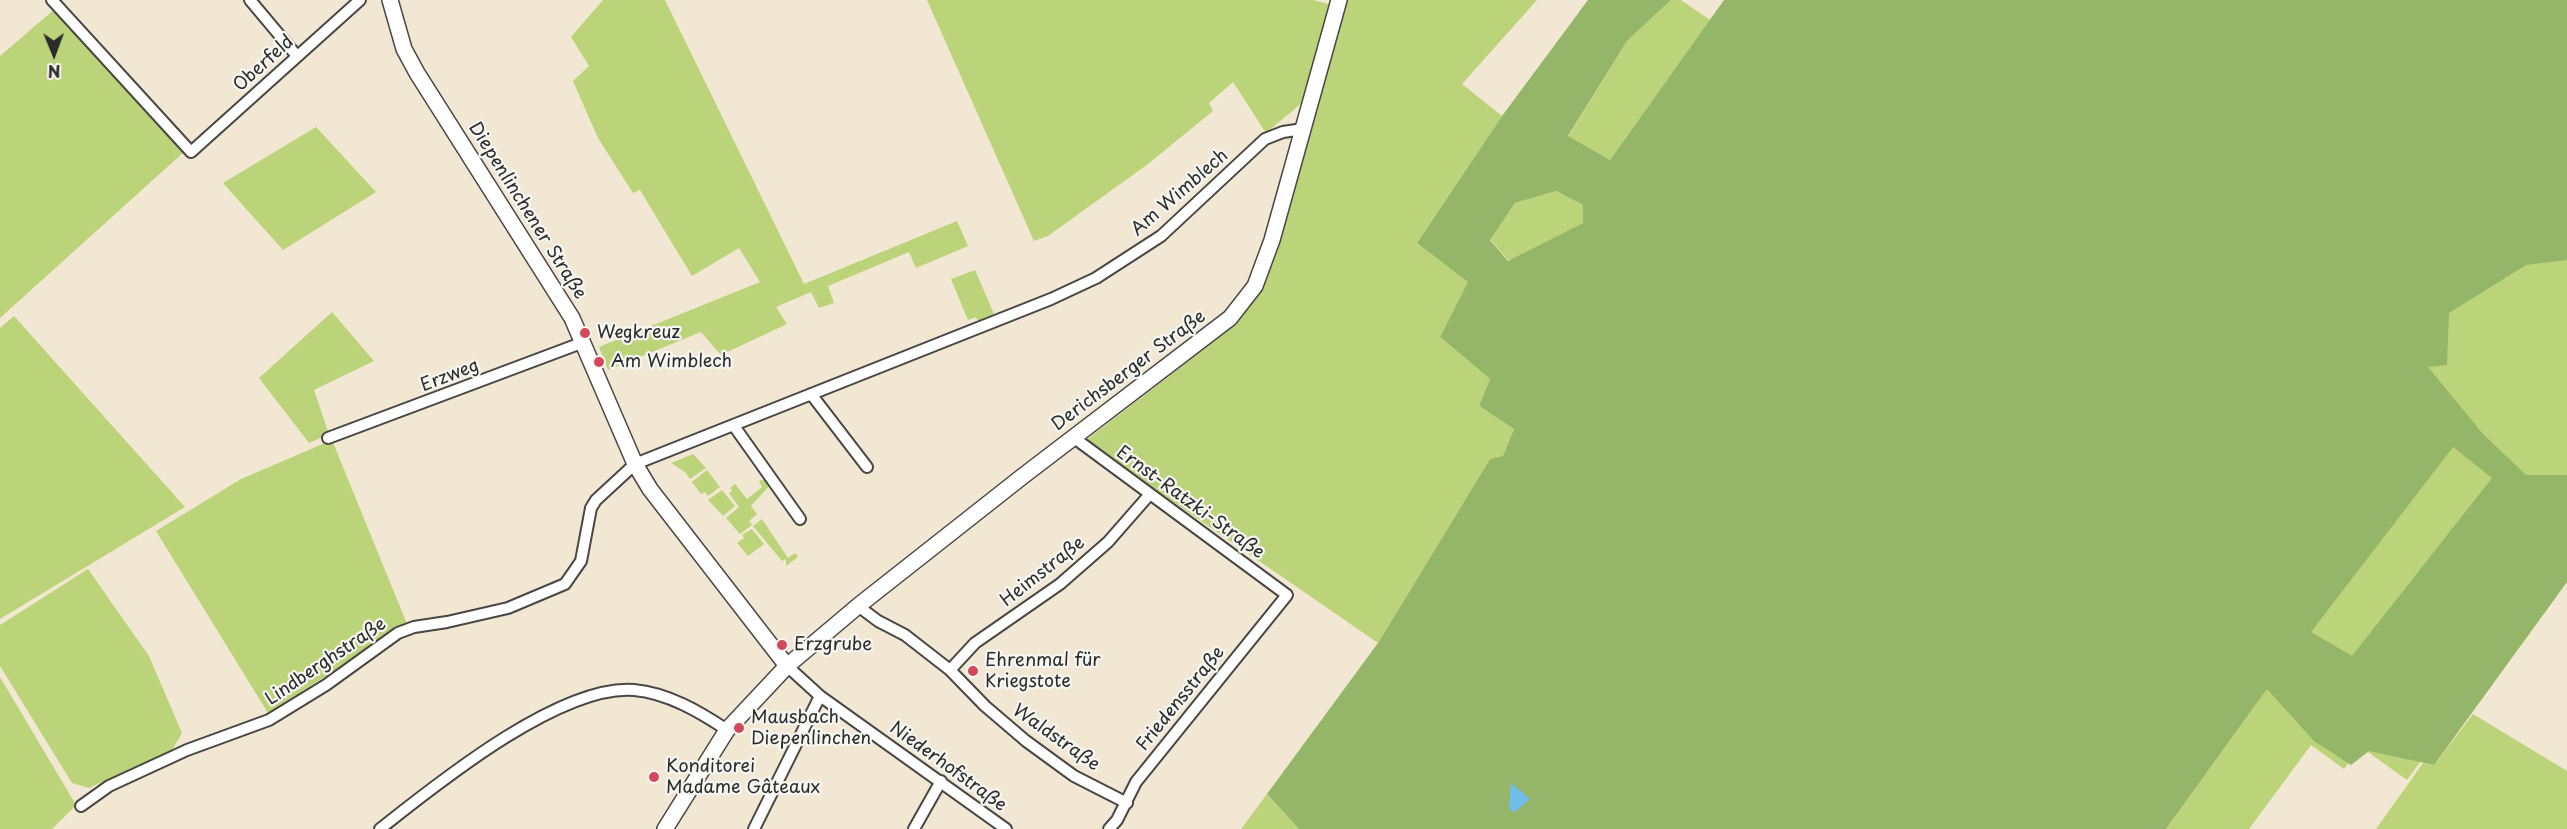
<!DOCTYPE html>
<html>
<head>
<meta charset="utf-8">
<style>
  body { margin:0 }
  #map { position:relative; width:2567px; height:829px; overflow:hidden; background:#f2e7d2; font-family:"Playpen Sans",sans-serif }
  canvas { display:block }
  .north { position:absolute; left:24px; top:24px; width:60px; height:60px; -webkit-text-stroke:4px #f6f6f2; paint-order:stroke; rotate:179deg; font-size:16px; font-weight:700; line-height:24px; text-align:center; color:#2b2b2b }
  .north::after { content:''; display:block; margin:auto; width:21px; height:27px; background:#2b2b2b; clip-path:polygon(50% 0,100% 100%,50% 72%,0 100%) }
</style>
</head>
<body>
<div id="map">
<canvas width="2567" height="829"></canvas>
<div class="north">N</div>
</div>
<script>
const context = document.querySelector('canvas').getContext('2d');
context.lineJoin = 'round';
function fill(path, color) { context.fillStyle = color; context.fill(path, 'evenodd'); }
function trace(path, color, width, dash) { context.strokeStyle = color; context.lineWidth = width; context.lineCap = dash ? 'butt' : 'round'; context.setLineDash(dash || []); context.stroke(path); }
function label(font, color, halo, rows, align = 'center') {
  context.font = font + ' "Playpen Sans",sans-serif'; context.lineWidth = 4.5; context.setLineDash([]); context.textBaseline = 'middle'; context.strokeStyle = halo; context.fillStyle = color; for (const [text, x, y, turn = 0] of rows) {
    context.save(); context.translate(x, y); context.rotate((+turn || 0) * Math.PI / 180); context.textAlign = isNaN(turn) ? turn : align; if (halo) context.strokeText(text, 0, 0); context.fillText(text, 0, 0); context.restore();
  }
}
const green = new Path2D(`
  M 603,0 L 665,0 L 804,284 L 957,221 L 968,246 L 916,268 L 909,252 L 828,286 L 834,303 L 819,308 L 811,292 L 776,307 L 787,324 L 721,355 L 701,332 L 608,370 L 599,347 L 760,282 L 739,248 L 692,276 L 640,190 L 633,193 L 598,138 L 573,81 L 589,66 L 571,37 Z
  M 927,0 L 1313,0 L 1332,5 L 1303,102 L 1266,133 L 1233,82 L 1209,103 L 1213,111 L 1148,164 L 1048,236 L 1034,241 Z
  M 1344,0 L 1537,0 L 1462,84 L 1502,116 L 1417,243 L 1469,282 L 1440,337 L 1490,379 L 1479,406 L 1514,429 L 1503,457 L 1490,459 L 1378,643 L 1085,441 L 1230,329 L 1247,310 L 1262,286 Z
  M 1671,0 L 1681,0 L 1710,20 L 1610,160 L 1568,137 L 1627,41 Z
  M 2567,0 L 2567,562 L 2407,780 L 2361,747 L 2344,769 L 2311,745 L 2249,829 L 2166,829 L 2257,703 L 2367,351 Z
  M 56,8 L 185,151 L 0,318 L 0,56 Z
  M 316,127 L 376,192 L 283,250 L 223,183 Z
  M 1556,191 L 1583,205 L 1583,223 L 1509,261 L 1490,239 L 1515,203 Z
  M 975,270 L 994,314 L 978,321 L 976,317 L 968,320 L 951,279 Z
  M 332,312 L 374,361 L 314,390 L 329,434 L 309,443 L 259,378 Z
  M 14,316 L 185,507 L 0,619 L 0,328 Z
  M 332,440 L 407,624 L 268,713 L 156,531 L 241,479 Z
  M 693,454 L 706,468 L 690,479 L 685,472 L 671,463 Z
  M 707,470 L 720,487 L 708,496 L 705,492 L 701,494 L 692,482 Z
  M 765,479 L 770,485 L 751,506 L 757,514 L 749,521 L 752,525 L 740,534 L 726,518 L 739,507 L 729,493 L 732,491 L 730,488 L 735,484 L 747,499 L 762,487 L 759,481 Z
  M 722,490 L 735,506 L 723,516 L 708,500 Z
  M 762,519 L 788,558 L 795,553 L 798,557 L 786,566 L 786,559 L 782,561 L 753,526 Z
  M 752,529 L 764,544 L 748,556 L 737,543 L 744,538 L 742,535 Z
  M 88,569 L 149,656 L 182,733 L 172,750 L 89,788 L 72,783 L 0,666 L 0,625 Z
  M 0,677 L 76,805 L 52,829 L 0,829 Z
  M 2473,714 L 2567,771 L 2567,829 L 2376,829 L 2423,763 L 2434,765 Z
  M 1267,794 L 1299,829 L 1241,829 Z`);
const forest = new Path2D(`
  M 1588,0 L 1671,0 L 1627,41 L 1568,136 L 1610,160 L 1724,0 L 2567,0 L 2567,260 L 2526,265 L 2449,313 L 2447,365 L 2428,367 L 2483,434 L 2526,475 L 2567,475 L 2567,582 L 2434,765 L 2369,751 L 2351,765 L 2314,741 L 2267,689 L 2166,829 L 1299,829 L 1267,794 L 1378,643 L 1490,459 L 1503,456 L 1514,429 L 1479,406 L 1490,379 L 1440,337 L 1468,282 L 1417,243 L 1502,116 ZM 1556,191 L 1583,205 L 1583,223 L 1508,261 L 1490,240 L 1515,203 ZM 2453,447 L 2492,478 L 2352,656 L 2311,632 Z`);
const water = new Path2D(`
  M 1511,783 L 1530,799 L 1515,812 L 1509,809 Z`);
const street = new Path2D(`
  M 52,0 L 191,152 L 360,0
  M 250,0 L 297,56
  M 811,394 L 867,467
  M 734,426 L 800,519
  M 1073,437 L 1287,595 L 1136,782 L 1117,820 L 1109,829
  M 328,438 L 584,342
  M 858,606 L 878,621 L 905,635 L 950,670 L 985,706 L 1026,741 L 1074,776 L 1127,803
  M 787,666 L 820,696 L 1006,829
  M 950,670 L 975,643 L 1060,584 L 1108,542 L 1150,494
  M 81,806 L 109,786 L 187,750 L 269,720 L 326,685 L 398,633 L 414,627 L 447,622 L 508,608 L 565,584 L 581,561 L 591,508 L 596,500 L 635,464 L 1051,299 L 1096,278 L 1161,236 L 1265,139 L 1283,132 L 1303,129
  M 380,829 C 437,784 560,684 634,690 C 668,693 700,712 727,730
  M 754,829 L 820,696
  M 914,829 L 941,781`);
const secondary = new Path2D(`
  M 390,0 L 404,49 L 417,73 L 572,318 L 635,464 L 650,489 L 787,666
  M 665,829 L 727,730 L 787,666 L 858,606 L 1023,476 L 1230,318 L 1255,286 L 1272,240 L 1339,0`);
const markers = [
  [585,333,6,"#d1495b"],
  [599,362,6,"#d1495b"],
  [782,645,6,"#d1495b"],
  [973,671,6,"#d1495b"],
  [739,728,6,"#d1495b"],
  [654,777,6,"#d1495b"]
];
const streetNames = [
  ["Oberfeld",264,64,-42],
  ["Am Wimblech",1180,193,-41],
  ["Diepenlinchener Straße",527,211,58],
  ["Derichsberger Straße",1129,371,-37],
  ["Erzweg",450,376,-21],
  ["Ernst-Ratzki-Straße",1190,503,36],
  ["Heimstraße",1043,572,-38],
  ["Lindberghstraße",326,662,-34],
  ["Friedensstraße",1181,699,-51],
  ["Waldstraße",1056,738,35],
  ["Niederhofstraße",948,767,36]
];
const poiNames = [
  ["Wegkreuz",597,333],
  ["Am Wimblech",611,362],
  ["Erzgrube",794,645],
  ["Ehrenmal für",985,661],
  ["Kriegstote",985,682],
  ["Mausbach",751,718],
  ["Diepenlinchen",751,739],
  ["Konditorei",666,767],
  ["Madame Gâteaux",666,788]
];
fill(green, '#bcd479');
fill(forest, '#95b669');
fill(water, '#6fbeea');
trace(street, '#494744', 14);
trace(secondary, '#494744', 18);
trace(street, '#fff', 10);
trace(secondary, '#fff', 15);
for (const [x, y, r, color] of markers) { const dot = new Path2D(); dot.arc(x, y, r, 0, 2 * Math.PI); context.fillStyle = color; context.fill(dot); trace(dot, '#f6f6f2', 2); }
label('18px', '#2b2b2b', '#f6f6f2', streetNames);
label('18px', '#2b2b2b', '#f6f6f2', poiNames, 'left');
</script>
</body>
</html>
